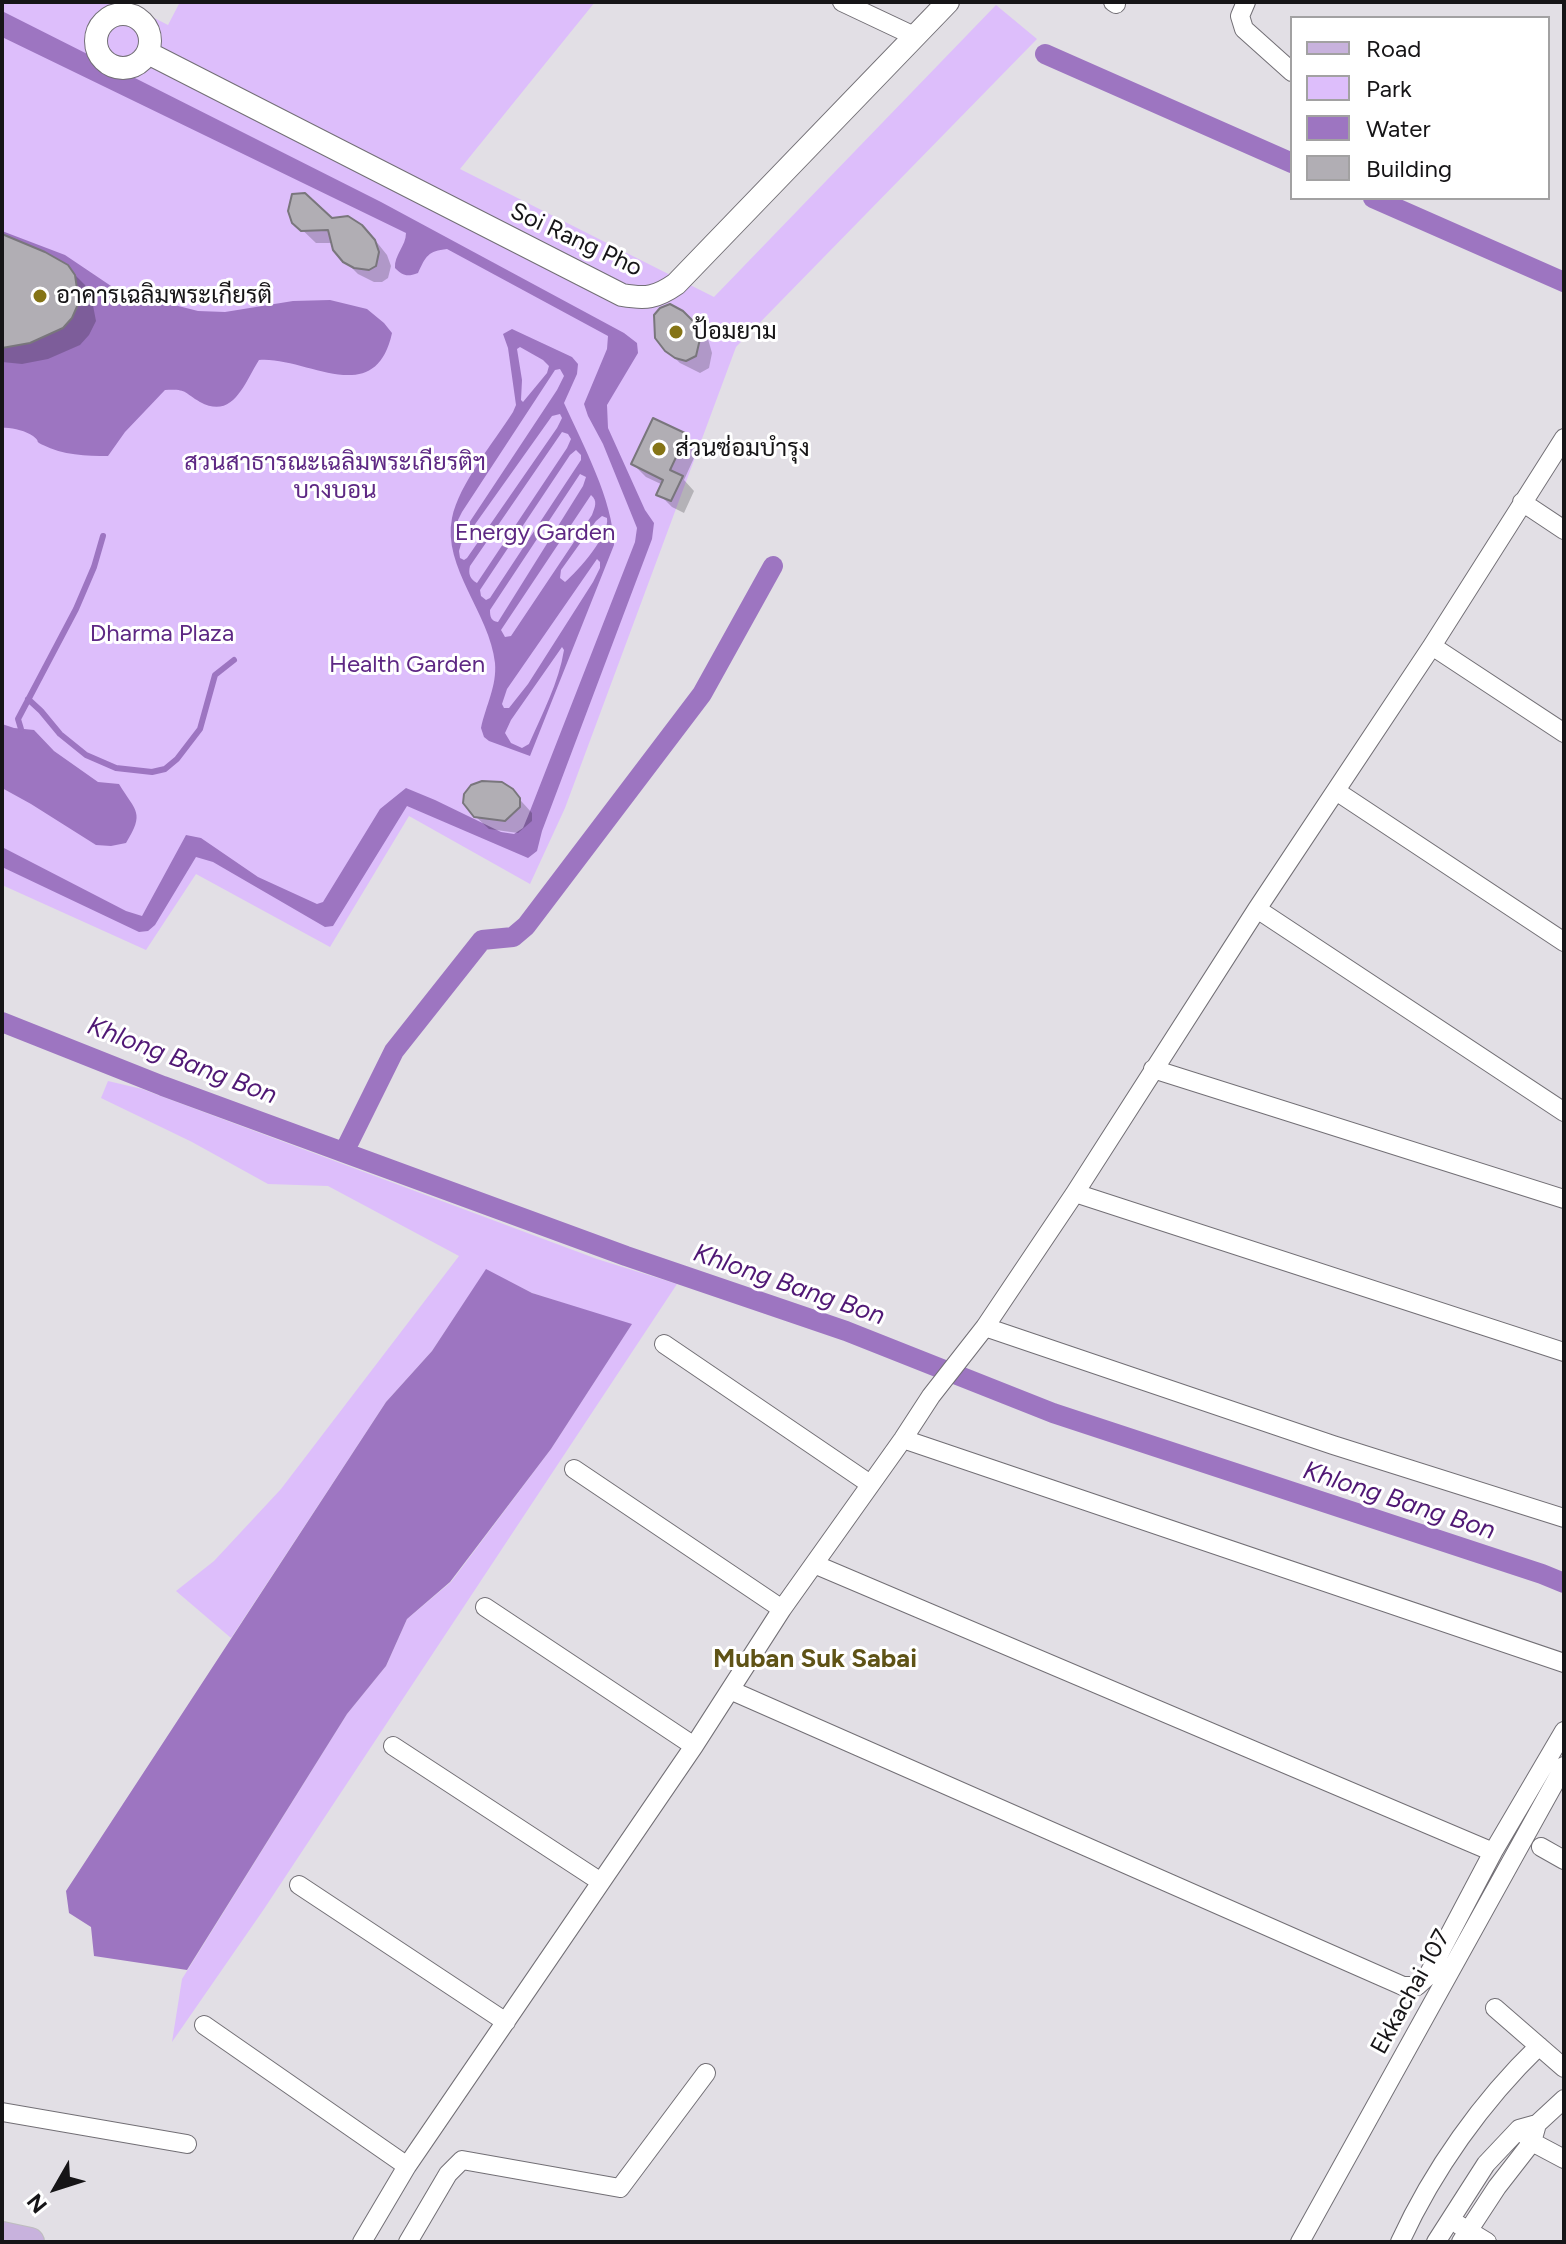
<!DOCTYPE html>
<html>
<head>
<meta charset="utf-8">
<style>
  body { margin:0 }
  #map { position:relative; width:1566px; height:2244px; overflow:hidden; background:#e2dfe5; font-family:Figtree,sans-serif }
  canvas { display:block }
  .frame { position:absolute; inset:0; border:4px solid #161517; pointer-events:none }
  .legend { position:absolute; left:1290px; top:16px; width:260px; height:184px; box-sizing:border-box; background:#fff; border:2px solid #a2a1a2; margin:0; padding:10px 14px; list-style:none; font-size:24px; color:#161517 }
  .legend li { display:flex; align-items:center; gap:16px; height:40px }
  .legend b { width:40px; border:2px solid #a2a1a2 }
  .north { position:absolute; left:16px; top:2148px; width:80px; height:80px; -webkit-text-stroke:6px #fff; paint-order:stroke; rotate:231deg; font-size:22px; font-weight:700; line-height:32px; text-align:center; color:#161517 }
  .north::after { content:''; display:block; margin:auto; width:28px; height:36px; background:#161517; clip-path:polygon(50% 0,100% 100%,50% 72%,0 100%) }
</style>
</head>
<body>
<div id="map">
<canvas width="1566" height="2244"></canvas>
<div class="frame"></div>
<ul class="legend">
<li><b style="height:10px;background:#c8b2dd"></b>Road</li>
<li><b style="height:22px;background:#ddbefb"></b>Park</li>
<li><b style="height:22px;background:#9d75c1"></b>Water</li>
<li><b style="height:22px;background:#b1aeb4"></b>Building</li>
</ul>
<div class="north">N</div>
</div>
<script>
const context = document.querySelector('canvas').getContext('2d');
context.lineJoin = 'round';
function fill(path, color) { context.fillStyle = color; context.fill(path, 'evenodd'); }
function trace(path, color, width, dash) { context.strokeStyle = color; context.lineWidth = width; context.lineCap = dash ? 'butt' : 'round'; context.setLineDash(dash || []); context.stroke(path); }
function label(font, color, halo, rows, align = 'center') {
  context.font = font + ' Figtree,Sarabun,sans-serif'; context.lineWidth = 6; context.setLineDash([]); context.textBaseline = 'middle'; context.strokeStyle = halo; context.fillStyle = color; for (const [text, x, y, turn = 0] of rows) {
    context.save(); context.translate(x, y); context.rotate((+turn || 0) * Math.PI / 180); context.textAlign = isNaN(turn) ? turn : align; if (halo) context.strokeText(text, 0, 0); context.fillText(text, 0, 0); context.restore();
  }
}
const green = new Path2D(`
  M 2,2 L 123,2 L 168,25 L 180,2 L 595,2 L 460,169 L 714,297 L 996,5 L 1037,39 L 736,347 L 565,808 L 530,884 L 409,816 L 330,947 L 196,874 L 146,950 L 2,885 Z
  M 108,1081 L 142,1089 L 597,1259 L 677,1284 L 264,1909 L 172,2042 L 182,1979 L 347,1714 L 386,1666 L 407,1619 L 451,1582 L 551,1449 L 631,1325 L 532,1293 L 486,1270 L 432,1351 L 386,1402 L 231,1638 L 176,1591 L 214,1561 L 281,1489 L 459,1256 L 328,1186 L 268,1184 L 192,1142 L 101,1098 Z`);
const water = new Path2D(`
  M 2,11 L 381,202 L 624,333 L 637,343 L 638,353 L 607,405 L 608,428 L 645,510 L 654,523 L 652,539 L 542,831 L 537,851 L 528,858 L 407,806 L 333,926 L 325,927 L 213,862 L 196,857 L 155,925 L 148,931 L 139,932 L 2,867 L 2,847 L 126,911 L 142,916 L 186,835 L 201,838 L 258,877 L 317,904 L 323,902 L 380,809 L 406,788 L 435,800 L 501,832 L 514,834 L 523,828 L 528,816 L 635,542 L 637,528 L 603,444 L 588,416 L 584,404 L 607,349 L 608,336 L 447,249 C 428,251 426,256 418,273 C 407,277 403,276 395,268 C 394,255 406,246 406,233 L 2,37 Z
  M 2,231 L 65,255 L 114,288 L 131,294 L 198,311 L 225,312 L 293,301 L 330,300 L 367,309 L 384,323 L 392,333 C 375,411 306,356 259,360 C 244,384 233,420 200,402 C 183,392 187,389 165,390 L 125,432 L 108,456 C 87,456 62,455 43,445 C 33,440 42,443 33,436 C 25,431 12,427 2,428 Z
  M 512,329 L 572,357 L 578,364 L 577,374 L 564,403 C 583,445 613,500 614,545 L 530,756 L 489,741 L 484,737 L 481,728 C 486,705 497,686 495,663 C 490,614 442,567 452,518 C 459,484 494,442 513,412 L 516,405 L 508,348 L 503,334 ZM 520,347 L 543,360 L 549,366 L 547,373 L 523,402 L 521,400 L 522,380 L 517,349 ZM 560,369 L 564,376 L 557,390 L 465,529 L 461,530 L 458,527 L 458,520 L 462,512 L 555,370 ZM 560,414 L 562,418 L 557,428 L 467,558 L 464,560 L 460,558 L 459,551 L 461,544 L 552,416 ZM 562,432 L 568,434 L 571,439 L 567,448 L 477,583 C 470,579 468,574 470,566 ZM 576,450 L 581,455 L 581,460 L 490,598 L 486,600 L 481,596 L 480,590 L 570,455 ZM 580,474 L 586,477 L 583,486 L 498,622 C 491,621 490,617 490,610 ZM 591,495 C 598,501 595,507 592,515 L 511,636 L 505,637 L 501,630 ZM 602,516 L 607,518 C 610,535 578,571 565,582 L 560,578 L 561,570 L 596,521 ZM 597,559 L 600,562 L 600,568 L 593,582 L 528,684 L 509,708 L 504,708 L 502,704 L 507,689 ZM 562,647 L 564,650 C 559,682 542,714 529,744 L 522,748 L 511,743 L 505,733 L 511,720 Z
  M 2,724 L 14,728 L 34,730 L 54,751 L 98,782 L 119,784 C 136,812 145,812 126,843 L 111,846 L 96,845 L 31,804 L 2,788 Z
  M 486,1269 L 532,1293 L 632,1324 L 551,1449 L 450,1582 L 407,1619 L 386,1666 L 347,1714 L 187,1970 L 94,1956 L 91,1927 L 69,1913 L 66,1891 L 386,1402 L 432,1351 Z`);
const shadow = new Path2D(`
  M 331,220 L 375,240 L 387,255 L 391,266 L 388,278 L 382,282 L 374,282 L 358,274 L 344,260 L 333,243 L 316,243 L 294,222 Z
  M 2,236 L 67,267 L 85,285 L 91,295 L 96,321 L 89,335 L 80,345 L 48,359 L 22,364 L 2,362 Z
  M 696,326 L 708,339 L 712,353 L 709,368 L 700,373 L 680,363 L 666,350 Z
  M 686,436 L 698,449 L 684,480 L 694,491 L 684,513 L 672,507 L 659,494 L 663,485 L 646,477 L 633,464 Z
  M 512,791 L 532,813 L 532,821 L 518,833 L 489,829 L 475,816 Z`);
const stream = new Path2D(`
  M 28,699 L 41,711 L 60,734 L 86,755 L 116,768 L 152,772 L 165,769 L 177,759 L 200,729 L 215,675 L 234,660
  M 21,729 L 18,719 L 76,609 L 94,567 L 103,536`);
const canal = new Path2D(`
  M 1045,54 L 1292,163
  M 1373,198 L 1564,282
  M 2,1022 L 163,1086 L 626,1256 L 846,1331 L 1053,1413 L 1542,1574 L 1564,1583
  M 344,1152 L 394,1051 L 482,940 L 513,937 L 526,926 L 702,694 L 773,566`);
const building = new Path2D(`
  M 305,193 L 332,218 L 348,216 L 362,225 L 375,240 L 379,252 L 376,266 L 369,270 L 354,268 L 343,262 L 333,250 L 328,230 L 301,231 L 292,223 L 288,211 L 292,194 Z
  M 2,234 L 45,252 L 68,265 L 75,275 L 79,302 L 72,318 L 63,328 L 30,343 L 2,348 Z
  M 670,304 L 683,311 L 696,324 L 700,339 L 696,356 L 686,361 L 675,358 L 665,351 L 655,338 L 654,315 L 660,308 Z
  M 653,418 L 687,434 L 670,470 L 683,476 L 671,501 L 656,495 L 663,480 L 631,464 Z
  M 482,781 L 502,782 L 513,789 L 520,798 L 520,807 L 505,821 L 474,817 L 463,803 L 464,794 L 471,785 Z`);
const minor = new Path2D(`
  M 842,2 L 914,36
  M 1113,2 L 1116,4
  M 1246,2 L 1240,16 L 1244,29 L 1292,72
  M 1522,502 L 1564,530
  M 1432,646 L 1564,733
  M 1336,791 L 1564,942
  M 1257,909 L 1564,1112
  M 1153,1069 L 1564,1199
  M 1075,1193 L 1564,1352
  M 985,1327 L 1333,1445 L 1564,1518
  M 664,1344 L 870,1484
  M 903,1439 L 1564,1663
  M 574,1469 L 782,1609
  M 814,1564 L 1493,1852
  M 485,1607 L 694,1746
  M 730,1690 L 1403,1986 L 1417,1986 L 1427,1977 L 1493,1852 L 1564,1731
  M 393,1746 L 601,1882
  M 1541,1847 L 1564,1860
  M 299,1885 L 506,2022
  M 1495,2008 L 1564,2068
  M 204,2025 L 407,2166
  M 2,2112 L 187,2144
  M 1526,2136 L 1532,2142 L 1564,2159
  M 1459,2225 L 1487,2242
  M 362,2242 L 407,2166 L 694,1746 L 782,1609 L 903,1439 L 931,1396 L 985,1327 L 1075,1193 L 1257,909 L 1432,646 L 1564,438
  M 408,2242 L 448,2174 L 462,2160 L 620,2188 L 706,2073
  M 1300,2242 L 1564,1766
  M 1400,2242 C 1433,2170 1482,2101 1539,2046
  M 1436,2242 L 1486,2164 L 1519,2129 L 1537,2124 L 1564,2099
  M 1461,2242 L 1497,2187 L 1532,2142 L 1537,2124`);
const tertiary = new Path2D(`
  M96 41a27 27 0 1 1 54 0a27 27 0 1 1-54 0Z
  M 148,53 L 622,295 C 646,299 656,298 676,284 L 948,2`);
const primary = new Path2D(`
  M 2,2236 L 30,2242`);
const markers = [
  [40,296,8,"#857416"],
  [676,332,8,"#857416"],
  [659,449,8,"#857416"]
];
const streetNames = [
  ["Soi Rang Pho",576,240,25],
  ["Ekkachai 107",1411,1992,-61]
];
const poiNames = [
  ["อาคารเฉลิมพระเกียรติ",56,296],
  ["ป้อมยาม",692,332],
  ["ส่วนซ่อมบำรุง",675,449]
];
const parkNames = [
  ["สวนสาธารณะเฉลิมพระเกียรติฯ",335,463],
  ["บางบอน",335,491],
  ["Energy Garden",535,533],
  ["Dharma Plaza",162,634],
  ["Health Garden",407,665]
];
const waterNames = [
  ["Khlong Bang Bon",182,1061,21],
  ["Khlong Bang Bon",789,1285,19],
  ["Khlong Bang Bon",1399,1501,18]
];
const neighbourhoodNames = [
  ["Muban Suk Sabai",815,1659]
];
fill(green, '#ddbefb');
fill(water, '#9d75c1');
fill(shadow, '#0003');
trace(stream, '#9d75c1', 6);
trace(canal, '#9d75c1', 20);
fill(building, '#b1aeb4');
trace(building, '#79767c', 2);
trace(minor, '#726f75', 20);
trace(tertiary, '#726f75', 24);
trace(primary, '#bebdbe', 30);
trace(minor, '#fff', 18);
trace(tertiary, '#fff', 22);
trace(primary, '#c8b2dd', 28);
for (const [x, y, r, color] of markers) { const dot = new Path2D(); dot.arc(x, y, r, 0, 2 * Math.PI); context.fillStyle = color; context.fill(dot); trace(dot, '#fff', 3); }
label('24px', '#161517', '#fff', streetNames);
label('24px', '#161517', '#fff', poiNames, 'left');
label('24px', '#5e2884', '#fff', parkNames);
label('italic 26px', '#501875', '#fff', waterNames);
label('bold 26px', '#5f5316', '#fff', neighbourhoodNames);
</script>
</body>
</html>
